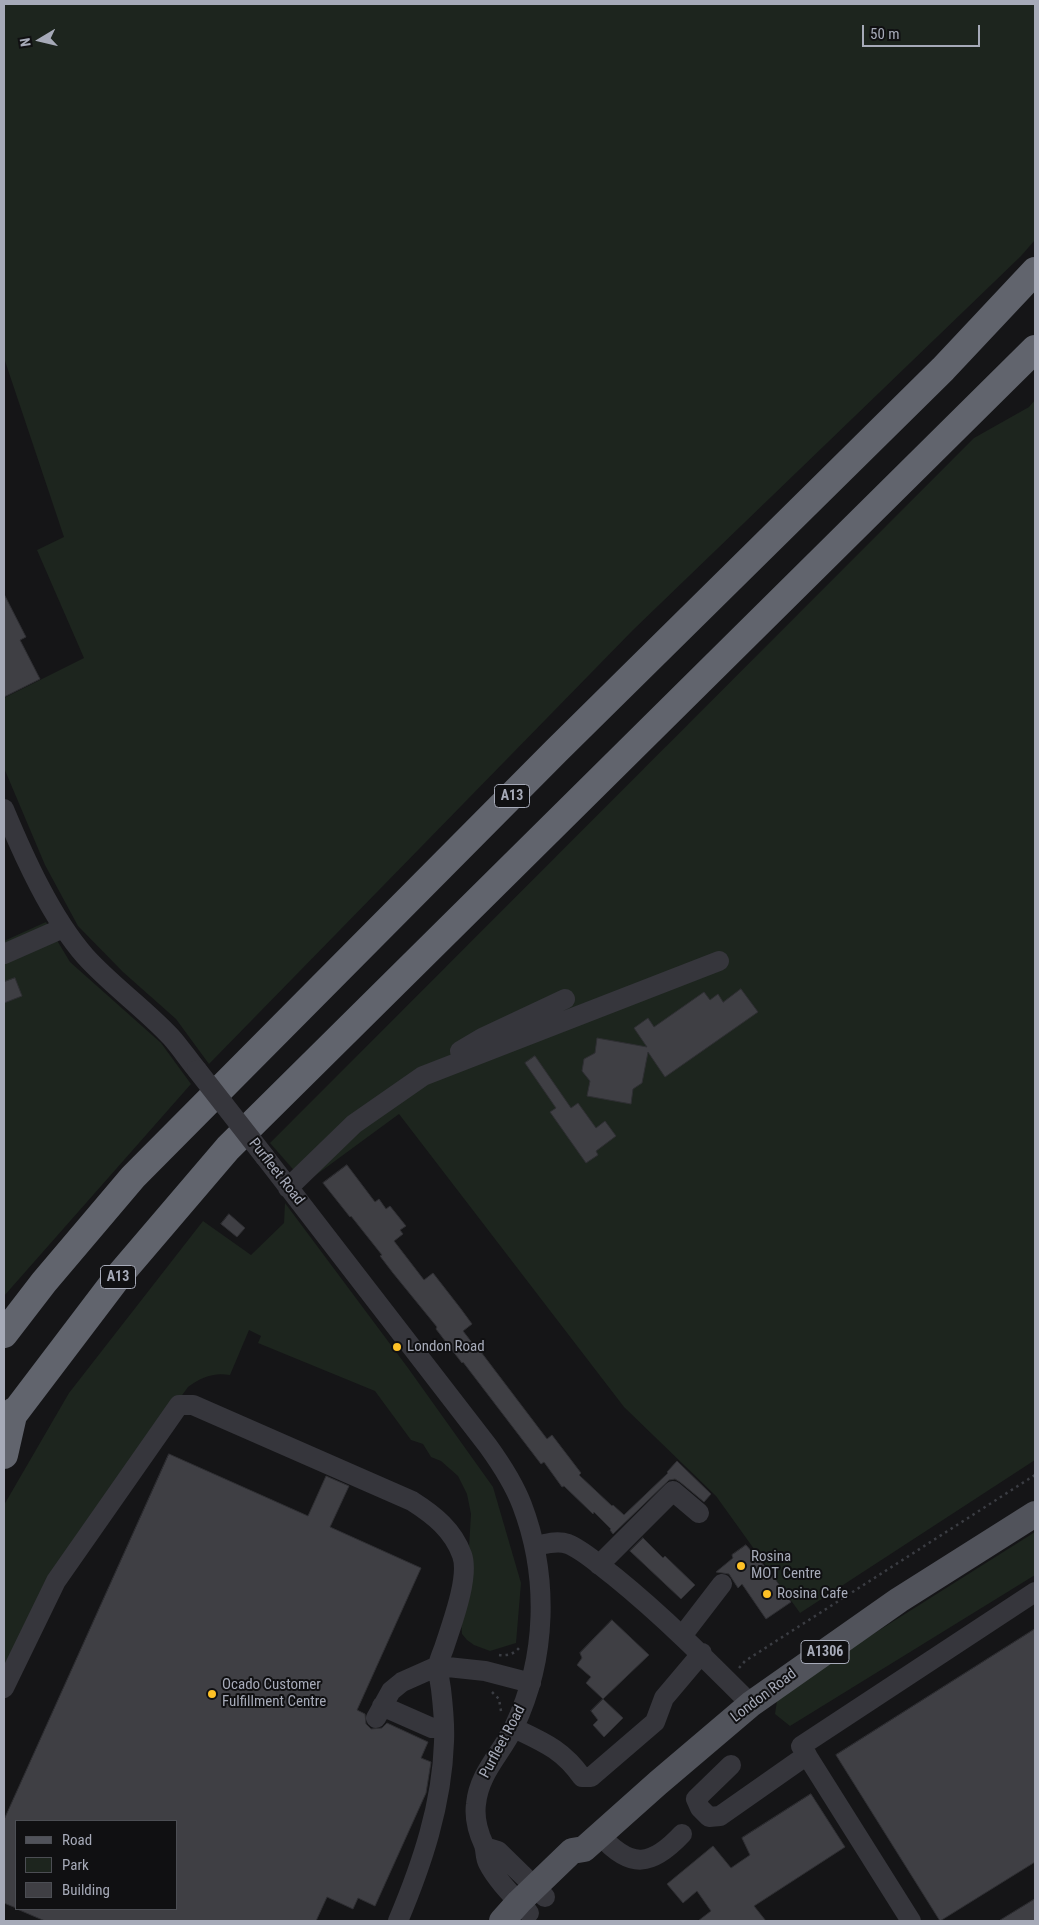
<!DOCTYPE html>
<html>
<head>
<meta charset="utf-8">
<style>
  body { margin:0 }
  #map { position:relative; width:1039px; height:1925px; overflow:hidden; background:#151517; font-family:"Roboto Condensed",sans-serif }
  canvas { display:block }
  .frame { position:absolute; inset:0; border:5px solid #a6aab8; pointer-events:none }
  .legend { position:absolute; left:15px; top:1820px; width:162px; height:90px; box-sizing:border-box; background:#101012; border:1px solid #4c4e54; margin:0; padding:6px 9px; list-style:none; font-size:15px; color:#a6aab8 }
  .legend li { display:flex; align-items:center; gap:10px; height:25px }
  .legend b { width:25px; border:1px solid #4c4e54 }
  .north { position:absolute; left:15px; top:15px; width:50px; height:50px; -webkit-text-stroke:4px #101012; paint-order:stroke; rotate:261deg; font-size:14px; font-weight:700; line-height:20px; text-align:center; color:#a6aab8 }
  .north::after { content:''; display:block; margin:auto; width:18px; height:22px; background:#a6aab8; clip-path:polygon(50% 0,100% 100%,50% 72%,0 100%) }
  .scale { position:absolute; left:862px; top:25px; width:118px; height:22px; box-sizing:border-box; border:2px solid #a6aab8; border-top:0; padding-left:6px; font-size:15px; line-height:18px; white-space:nowrap; color:#a6aab8; -webkit-text-stroke:4px #101012; paint-order:stroke }
</style>
</head>
<body>
<div id="map">
<canvas width="1039" height="1925"></canvas>
<div class="frame"></div>
<ul class="legend">
<li><b style="height:6px;background:#51535b"></b>Road</li>
<li><b style="height:14px;background:#1d251e"></b>Park</li>
<li><b style="height:14px;background:#3f3f44"></b>Building</li>
</ul>
<div class="north">N</div>
<div class="scale">50 m</div>
</div>
<script>
const context = document.querySelector('canvas').getContext('2d');
context.lineJoin = 'round';
function fill(path, color) { context.fillStyle = color; context.fill(path, 'evenodd'); }
function trace(path, color, width, dash) { context.strokeStyle = color; context.lineWidth = width; context.lineCap = dash ? 'butt' : 'round'; context.setLineDash(dash || []); context.stroke(path); }
function label(font, color, halo, rows, align = 'center') {
  context.font = font + ' "Roboto Condensed",sans-serif'; context.lineWidth = 4; context.setLineDash([]); context.textBaseline = 'middle'; context.strokeStyle = halo; context.fillStyle = color; for (const [text, x, y, turn = 0] of rows) {
    context.save(); context.translate(x, y); context.rotate((+turn || 0) * Math.PI / 180); context.textAlign = isNaN(turn) ? turn : align; if (halo) context.strokeText(text, 0, 0); context.fillText(text, 0, 0); context.restore();
  }
}
const green = new Path2D(`
  M 4,4 L 1035,4 L 1035,240 L 1021,256 L 633,630 L 209,1064 L 176,1019 L 123,972 L 78,926 L 45,865 L 4,768 L 4,698 L 84,658 L 37,550 L 64,537 L 4,358 Z
  M 1035,400 L 1035,1460 L 800,1613 L 716,1496 L 624,1407 L 399,1114 L 305,1183 L 270,1143 L 974,438 L 1029,407 Z
  M 46,922 L 70,962 L 161,1043 L 191,1084 L 4,1296 L 4,941 Z
  M 285,1203 L 408,1368 L 493,1487 L 521,1583 L 516,1643 L 490,1651 L 474,1645 L 467,1640 L 462,1634 L 461,1620 L 466,1597 L 471,1514 L 467,1494 L 458,1476 L 441,1461 L 431,1457 L 423,1444 L 411,1440 L 375,1391 L 258,1343 L 261,1336 L 249,1330 L 230,1375 C 214,1372 201,1377 188,1387 L 63,1560 L 4,1674 L 4,1505 L 69,1393 L 203,1221 L 251,1255 L 284,1223 Z
  M 1035,1532 L 1035,1575 L 790,1726 L 775,1714 L 778,1694 Z`);
const building = new Path2D(`
  M 4,594 L 26,637 L 20,640 L 40,679 L 4,697 Z
  M 15,978 L 22,996 L 4,1003 L 4,982 Z
  M 741,989 L 758,1012 L 665,1077 L 648,1052 L 642,1083 L 633,1089 L 631,1104 L 587,1096 L 590,1081 L 582,1071 L 584,1059 L 595,1053 L 597,1038 L 647,1047 L 634,1028 L 648,1018 L 654,1027 L 704,992 L 710,1000 L 718,994 L 723,1002 Z
  M 535,1056 L 571,1108 L 578,1103 L 596,1128 L 605,1121 L 616,1136 L 596,1151 L 598,1155 L 586,1163 L 550,1112 L 556,1108 L 525,1063 Z
  M 347,1165 L 375,1202 L 379,1199 L 386,1209 L 390,1206 L 406,1226 L 400,1230 L 403,1234 L 394,1241 L 424,1280 L 433,1273 L 461,1309 L 472,1324 L 463,1331 L 480,1353 L 481,1352 L 547,1439 L 552,1435 L 581,1473 L 579,1475 L 612,1506 L 613,1505 L 624,1515 L 668,1473 L 667,1472 L 677,1461 L 711,1494 L 704,1502 L 680,1482 L 675,1479 L 669,1480 L 613,1534 L 610,1530 L 611,1529 L 594,1512 L 593,1514 L 564,1486 L 562,1487 L 544,1462 L 541,1464 L 463,1362 L 462,1363 L 436,1329 L 437,1327 L 393,1273 L 380,1256 L 382,1255 L 351,1216 L 350,1217 L 323,1183 Z
  M 229,1214 L 245,1228 L 237,1237 L 221,1224 Z
  M 169,1454 L 308,1516 L 326,1476 L 349,1486 L 330,1527 L 421,1568 L 357,1710 L 365,1714 L 366,1724 L 371,1729 L 382,1728 L 387,1723 L 428,1742 L 421,1758 L 431,1762 L 426,1793 L 375,1906 L 358,1898 L 353,1909 L 327,1897 L 316,1921 L 45,1921 L 17,1909 L 176,1909 L 176,1821 L 16,1821 L 16,1908 L 4,1903 L 4,1820 Z
  M 643,1538 L 663,1558 L 665,1556 L 695,1585 L 681,1599 L 630,1551 Z
  M 746,1545 L 768,1570 L 769,1570 L 791,1602 L 766,1619 L 742,1584 L 738,1588 L 729,1574 L 716,1572 L 733,1558 L 732,1555 Z
  M 612,1620 L 649,1655 L 603,1699 L 586,1683 L 591,1677 L 577,1665 L 582,1658 L 580,1653 Z
  M 1035,1629 L 1035,1862 L 940,1921 L 836,1755 Z
  M 603,1699 L 623,1718 L 604,1737 L 593,1725 L 598,1720 L 591,1711 Z
  M 811,1794 L 845,1847 L 754,1906 L 766,1921 L 698,1921 L 711,1911 L 697,1891 L 683,1903 L 667,1884 L 713,1846 L 731,1868 L 750,1855 L 742,1838 Z
  M 1035,1899 L 1035,1921 L 999,1921 Z`);
const path = new Path2D(`
  M 499,1655 C 507,1656 514,1654 519,1648
  M 739,1668 L 745,1661 L 1035,1475
  M 492,1692 L 499,1699 L 501,1711`);
const minor = new Path2D(`
  M 4,809 C 24,857 51,917 85,956 C 111,985 144,1008 171,1037 C 180,1047 188,1059 197,1070
  M 4,954 L 63,928
  M 460,1051 L 482,1038 L 565,999
  M 265,1157 L 488,1446 C 501,1464 514,1484 522,1505 C 549,1576 547,1658 514,1727 C 501,1754 479,1773 476,1804 C 474,1819 478,1832 484,1845 C 486,1851 485,1858 488,1863 C 497,1881 515,1898 529,1913
  M 288,1188 L 354,1124 L 423,1076 L 719,961
  M 535,1546 C 545,1544 557,1540 568,1544 C 585,1551 600,1566 615,1577 C 663,1616 707,1660 751,1704
  M 599,1565 L 673,1491 L 699,1513
  M 682,1636 L 722,1584
  M 4,1688 L 56,1581 L 179,1405 L 193,1405 L 412,1501 C 434,1515 453,1530 462,1555 C 470,1577 451,1626 444,1648 C 442,1653 439,1660 438,1666 C 438,1673 440,1682 441,1689 C 443,1706 445,1724 444,1742 C 442,1805 422,1864 398,1921
  M 382,1706 L 432,1728 L 444,1727
  M 376,1718 L 391,1691 L 402,1682 L 438,1666 L 485,1671 L 531,1683
  M 514,1728 C 543,1742 562,1749 582,1777 L 591,1777 L 655,1722 L 664,1698 L 702,1653
  M 731,1765 L 696,1799 L 700,1808 L 709,1817 L 720,1816 L 807,1755
  M 600,1835 C 631,1870 652,1866 682,1834
  M 485,1847 L 498,1851 L 545,1897
  M 911,1921 L 801,1746 L 1035,1592`);
const major = new Path2D(`
  M 502,1921 L 519,1902 L 572,1851 L 584,1849 L 658,1783 L 751,1704 L 899,1600 L 1035,1514`);
const highway = new Path2D(`
  M 4,1334 L 44,1282 L 133,1177 L 556,751 L 943,369 L 1035,271
  M 4,1427 L 117,1278 L 228,1148 L 1035,349
  M 4,1455 L 14,1411`);
const minorBridge = new Path2D(`
  M 197,1070 L 265,1157`);
const markers = [
  [397,1347,5,"#fec126"],
  [741,1566,5,"#fec126"],
  [767,1594,5,"#fec126"],
  [212,1694,5,"#fec126"]
];
const shields = [
  [512,796,35],
  [118,1277,35],
  [825,1652,48]
];
const shieldNames = [
  ["A13",512,796],
  ["A13",118,1277],
  ["A1306",825,1652]
];
const streetNames = [
  ["Purfleet Road",276,1172,52],
  ["London Road",764,1696,-37],
  ["Purfleet Road",503,1742,-62]
];
const poiNames = [
  ["London Road",407,1347],
  ["Rosina",751,1557],
  ["MOT Centre",751,1574],
  ["Rosina Cafe",777,1594],
  ["Ocado Customer",222,1685],
  ["Fulfillment Centre",222,1702]
];
fill(green, '#1d251e');
fill(building, '#3f3f44');
trace(building, '#2f2f33', 1);
trace(path, '#3b3d43', 2.5, [2.5, 4]);
trace(minor, '#36363c', 20);
trace(major, '#51535b', 26);
trace(highway, '#61646d', 28);
trace(minorBridge, '#36363c', 20);
for (const [x, y, r, color] of markers) { const dot = new Path2D(); dot.arc(x, y, r, 0, 2 * Math.PI); context.fillStyle = color; context.fill(dot); trace(dot, '#101012', 2); }
for (const [x, y, w] of shields) { const box = new Path2D(); box.roundRect(x - w / 2, y - 11.5, w, 23, 4); context.fillStyle = '#101012'; context.fill(box); trace(box, '#a6aab8', 1); }
label('bold 14px', '#a6aab8', null, shieldNames);
label('15px', '#a6aab8', '#101012', streetNames);
label('15px', '#a6aab8', '#101012', poiNames, 'left');
</script>
</body>
</html>
